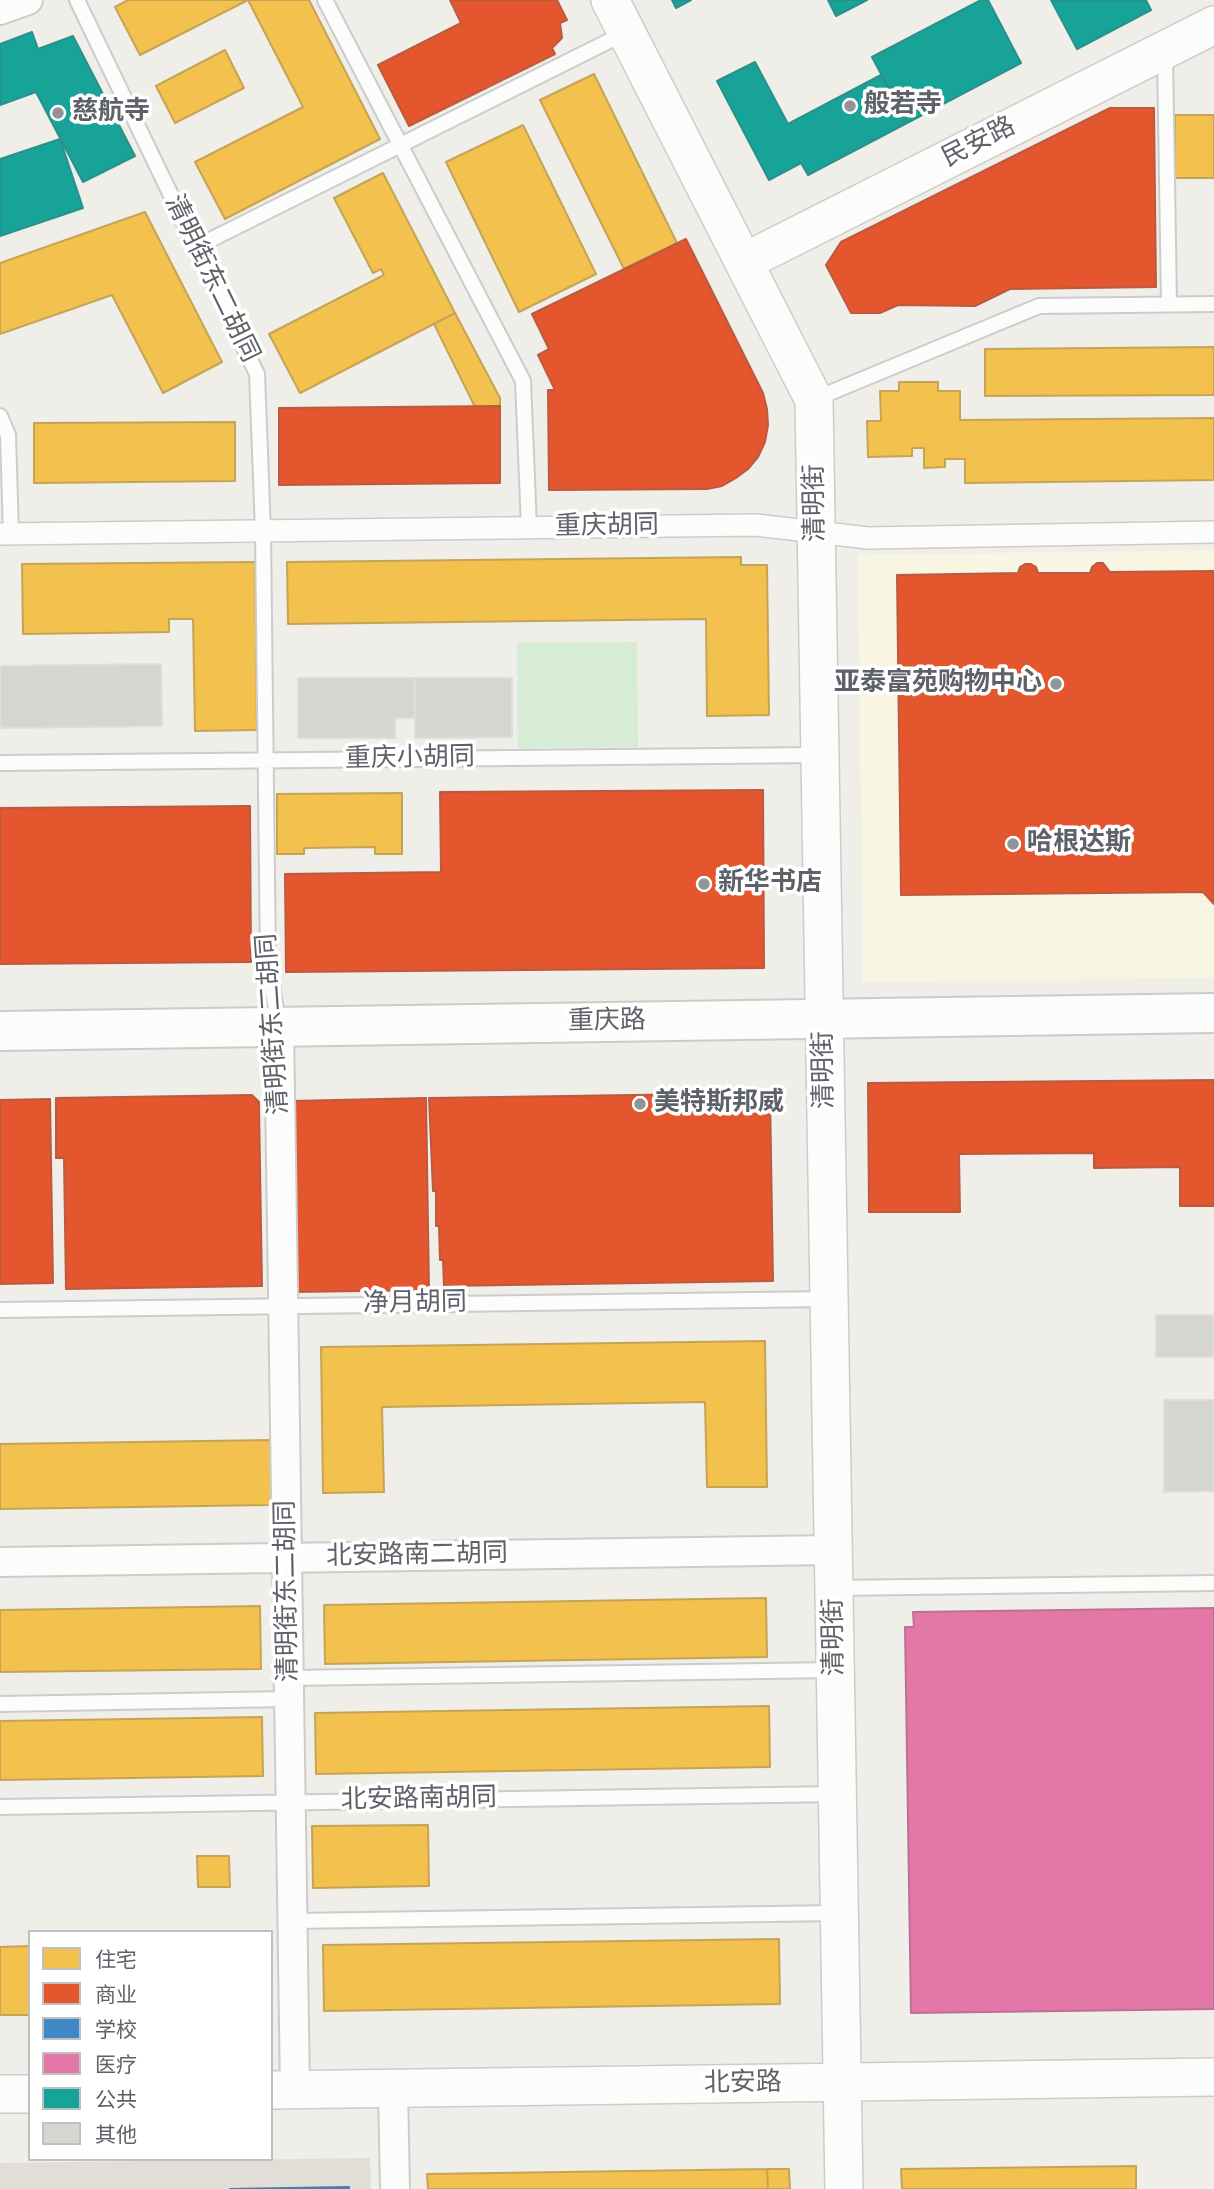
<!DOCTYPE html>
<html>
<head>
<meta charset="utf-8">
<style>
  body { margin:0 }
  #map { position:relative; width:1214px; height:2189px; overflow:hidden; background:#efeee9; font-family:"Titillium Web","Noto Sans SC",sans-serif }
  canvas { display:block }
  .legend { position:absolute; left:28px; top:1930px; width:245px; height:231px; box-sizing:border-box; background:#fff; border:2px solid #bfc0c3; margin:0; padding:9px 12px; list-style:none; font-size:21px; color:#5e6268 }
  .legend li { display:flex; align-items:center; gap:14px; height:35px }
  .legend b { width:35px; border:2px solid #bfc0c3 }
</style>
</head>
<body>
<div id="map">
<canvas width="1214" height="2189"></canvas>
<ul class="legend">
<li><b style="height:19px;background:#f2c14e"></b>住宅</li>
<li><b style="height:19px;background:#e4572e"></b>商业</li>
<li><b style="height:19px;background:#3f88c5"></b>学校</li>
<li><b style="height:19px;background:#e377a8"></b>医疗</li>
<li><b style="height:19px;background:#17a398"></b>公共</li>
<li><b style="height:19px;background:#d5d5d2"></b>其他</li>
</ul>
</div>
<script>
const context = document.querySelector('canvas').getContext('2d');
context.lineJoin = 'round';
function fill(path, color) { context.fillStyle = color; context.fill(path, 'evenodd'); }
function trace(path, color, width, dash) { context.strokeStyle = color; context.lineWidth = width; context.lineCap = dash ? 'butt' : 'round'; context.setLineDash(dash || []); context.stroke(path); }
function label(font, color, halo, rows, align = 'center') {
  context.font = font + ' "Titillium Web","Noto Sans SC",sans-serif'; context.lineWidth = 7; context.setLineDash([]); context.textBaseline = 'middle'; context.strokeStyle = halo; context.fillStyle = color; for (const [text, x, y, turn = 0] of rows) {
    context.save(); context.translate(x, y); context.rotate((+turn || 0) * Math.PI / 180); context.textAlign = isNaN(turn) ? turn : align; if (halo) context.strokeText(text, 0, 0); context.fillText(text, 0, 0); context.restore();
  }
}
const commercial = new Path2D(`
  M 1214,550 L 1214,978 L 863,982 L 858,555 Z`);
const education = new Path2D(`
  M 370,2158 L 371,2189 L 0,2189 L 0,2163 Z`);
const green = new Path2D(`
  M 637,642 L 638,747 L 518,748 L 517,643 Z`);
const homes = new Path2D(`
  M 128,0 L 248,0 L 140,55 L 115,7 Z
  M 248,0 L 309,0 L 380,139 L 225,219 L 195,162 L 303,107 Z
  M 225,50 L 244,88 L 175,123 L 156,86 Z
  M 594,74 L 677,243 L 624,269 L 540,100 Z
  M 1175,115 L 1214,115 L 1214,178 L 1175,178 Z
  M 523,125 L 596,274 L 519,312 L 446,162 Z
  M 383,173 L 455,313 L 300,393 L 269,334 L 384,275 L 381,269 L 373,273 L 334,198 Z
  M 145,212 L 222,362 L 163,393 L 112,295 L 0,334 L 0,263 Z
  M 455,313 L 500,398 L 500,406 L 475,407 L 434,324 Z
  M 1214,347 L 1214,395 L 985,396 L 985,349 Z
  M 899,382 L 938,382 L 938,391 L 960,391 L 960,420 L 1214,418 L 1214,480 L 965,483 L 965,459 L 945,459 L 945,467 L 924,468 L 924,448 L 912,448 L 912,456 L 868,457 L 867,421 L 881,421 L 880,391 L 899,391 Z
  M 235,422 L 235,481 L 34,483 L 34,423 Z
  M 741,557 L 741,565 L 767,565 L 769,715 L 707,716 L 706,619 L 288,624 L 287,562 Z
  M 255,562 L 257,730 L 195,731 L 193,619 L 169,619 L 169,632 L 23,634 L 22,564 Z
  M 402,793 L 402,854 L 375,854 L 375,847 L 304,848 L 304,854 L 277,854 L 277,794 Z
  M 765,1341 L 767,1487 L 707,1487 L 705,1402 L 382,1407 L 384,1492 L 323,1493 L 321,1347 Z
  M 271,1440 L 271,1505 L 0,1509 L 0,1444 Z
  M 766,1598 L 767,1657 L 325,1664 L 324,1605 Z
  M 260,1606 L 261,1669 L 0,1672 L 0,1610 Z
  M 769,1706 L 770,1767 L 316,1774 L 315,1713 Z
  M 262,1717 L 263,1776 L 0,1780 L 0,1721 Z
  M 428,1825 L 429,1886 L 313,1888 L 312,1826 Z
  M 197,1856 L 229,1856 L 230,1887 L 198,1887 Z
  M 779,1939 L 780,2004 L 324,2011 L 323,1945 Z
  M 30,1946 L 30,2015 L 0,2015 L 0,1947 Z
  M 1136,2166 L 1136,2189 L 902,2189 L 901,2169 Z
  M 767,2169 L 789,2169 L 790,2189 L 768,2189 Z
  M 767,2169 L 768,2189 L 428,2189 L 427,2174 Z`);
const shops = new Path2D(`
  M 450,0 L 557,0 L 567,20 L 560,23 L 562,38 L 552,48 L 555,54 L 409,126 L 378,65 L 461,23 Z
  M 1110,108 L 1154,108 L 1156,287 L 1010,289 L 975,306 L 898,305 L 880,313 L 851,313 L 826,265 L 841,242 Z
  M 686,239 L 763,393 L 767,409 L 768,425 L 765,442 L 758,457 L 748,469 L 736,478 L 722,486 L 707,489 L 549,490 L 548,390 L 555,390 L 538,355 L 549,349 L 532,314 Z
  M 500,406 L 500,483 L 279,485 L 279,408 Z
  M 1097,563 L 1103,563 L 1110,572 L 1214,571 L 1214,904 L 1203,892 L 901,895 L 897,575 L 1018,573 L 1020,567 L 1025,564 L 1031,564 L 1036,567 L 1038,573 L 1090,573 L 1092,567 Z
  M 763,790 L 764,968 L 286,972 L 285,874 L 441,872 L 440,792 Z
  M 250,806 L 251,962 L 0,964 L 0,808 Z
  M 1214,1080 L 1214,1206 L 1180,1206 L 1180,1167 L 1094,1168 L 1094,1153 L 959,1154 L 960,1212 L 869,1212 L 868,1083 Z
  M 770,1093 L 773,1281 L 444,1286 L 443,1260 L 440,1260 L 439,1226 L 436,1226 L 436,1191 L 433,1191 L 429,1098 Z
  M 252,1095 L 259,1102 L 259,1107 L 262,1286 L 66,1289 L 64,1158 L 56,1158 L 56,1098 Z
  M 426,1098 L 429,1290 L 293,1292 L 291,1101 Z
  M 50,1099 L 53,1283 L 0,1284 L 0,1100 Z`);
const schools = new Path2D(`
  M 349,2187 L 349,2189 L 230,2189 Z`);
const health = new Path2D(`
  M 1214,1608 L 1214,2009 L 911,2013 L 905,1627 L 914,1627 L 913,1612 Z`);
const public = new Path2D(`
  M 672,0 L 691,0 L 676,8 Z
  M 828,0 L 867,0 L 836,16 Z
  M 981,0 L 988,0 L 1021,63 L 907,123 L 872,57 Z
  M 1051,0 L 1146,0 L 1151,10 L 1077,49 Z
  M 32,32 L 38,49 L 73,36 L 135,156 L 83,182 L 36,92 L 0,105 L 0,44 Z
  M 755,62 L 788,124 L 881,75 L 907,123 L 808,175 L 801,163 L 769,180 L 717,81 Z
  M 60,139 L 83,208 L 0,236 L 0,159 Z`);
const building = new Path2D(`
  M 161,664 L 162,726 L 0,728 L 0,666 Z
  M 298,678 L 415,678 L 415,718 L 395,718 L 395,738 L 298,738 Z
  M 415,678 L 512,678 L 512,737 L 415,738 Z
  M 1156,1315 L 1214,1315 L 1214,1357 L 1156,1357 Z
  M 1164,1400 L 1214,1400 L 1214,1491 L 1164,1492 Z`);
const service = new Path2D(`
  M 77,0 L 257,374 L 263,531 L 268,963 L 279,1026
  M 325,0 L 523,381 L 529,528
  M 1165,54 L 1169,304
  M 196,247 L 625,33
  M 815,399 L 1039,306 L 1214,304
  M 0,416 L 8,435 L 11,534
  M 0,763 L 819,755
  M 0,1310 L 828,1299
  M 834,1588 L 1214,1583
  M 289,1678 L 834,1670
  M 0,1704 L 289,1699
  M 0,1807 L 836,1794
  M 292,1921 L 838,1913`);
const pedestrian = new Path2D(`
  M 0,534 L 756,525 L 868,538 L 1214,532`);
const minor = new Path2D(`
  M 0,10 L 28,0
  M 279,1027 L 295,2090
  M 0,1562 L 834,1550
  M 393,2088 L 395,2189`);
const tertiary = new Path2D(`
  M 610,0 L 814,400 L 844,2189
  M 744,262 L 1214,25
  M 271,2090 L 1214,2077
  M 0,2094 L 30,2094`);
const secondary = new Path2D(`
  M 0,1031 L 1214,1013`);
const markers = [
  [850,106,7,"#919395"],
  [58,113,7,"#919395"],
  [1056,684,7,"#919395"],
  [1013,844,7,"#919395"],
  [704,884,7,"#919395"],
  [640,1104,7,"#919395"]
];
const poiNames = [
  ["般若寺",864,106],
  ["慈航寺",72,113],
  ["亚泰富苑购物中心",1042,684,"right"],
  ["哈根达斯",1027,844],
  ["新华书店",718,884],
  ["美特斯邦威",654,1104]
];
const streetNames = [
  ["民安路",979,143,-27],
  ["清明街东二胡同",211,279,64],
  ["清明街",816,503,-91],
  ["重庆胡同",607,527,-1],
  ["重庆小胡同",410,759,-1],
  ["重庆路",607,1022,-1],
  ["清明街东二胡同",274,1024,-94],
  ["清明街",825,1070,-91],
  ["净月胡同",415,1304,-1],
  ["北安路南二胡同",417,1556,-1],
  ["清明街东二胡同",288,1591,-91],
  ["清明街",835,1637,-91],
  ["北安路南胡同",419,1800,-1],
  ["北安路",743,2084,-1]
];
fill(commercial, '#f8f5e3');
fill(education, '#e0ded7');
fill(green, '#d6ecd5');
fill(homes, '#f2c14e');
trace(homes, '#c6a456', 2);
fill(shops, '#e4572e');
trace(shops, '#bc5a3f', 2);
fill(schools, '#3f88c5');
trace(schools, '#487da9', 2);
fill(health, '#e377a8');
trace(health, '#bb7195', 2);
fill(public, '#17a398');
trace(public, '#2c908a', 2);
fill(building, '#d5d5d2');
trace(building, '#deddd8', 2);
trace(service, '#cccccb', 18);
trace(pedestrian, '#cccccb', 24);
trace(minor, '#cccccb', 32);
trace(tertiary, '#cccccb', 40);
trace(secondary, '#cbcbca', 42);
trace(service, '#fdfcfc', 14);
trace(pedestrian, '#fdfcfc', 21);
trace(minor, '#fdfcfc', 28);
trace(tertiary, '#fdfcfc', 37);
trace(secondary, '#fdfcfc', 38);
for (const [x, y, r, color] of markers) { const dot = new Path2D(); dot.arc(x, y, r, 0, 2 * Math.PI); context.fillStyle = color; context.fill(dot); trace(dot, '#fff', 2.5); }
label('bold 26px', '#5e6268', '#fff', poiNames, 'left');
label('26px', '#5e6268', '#fff', streetNames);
</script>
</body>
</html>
